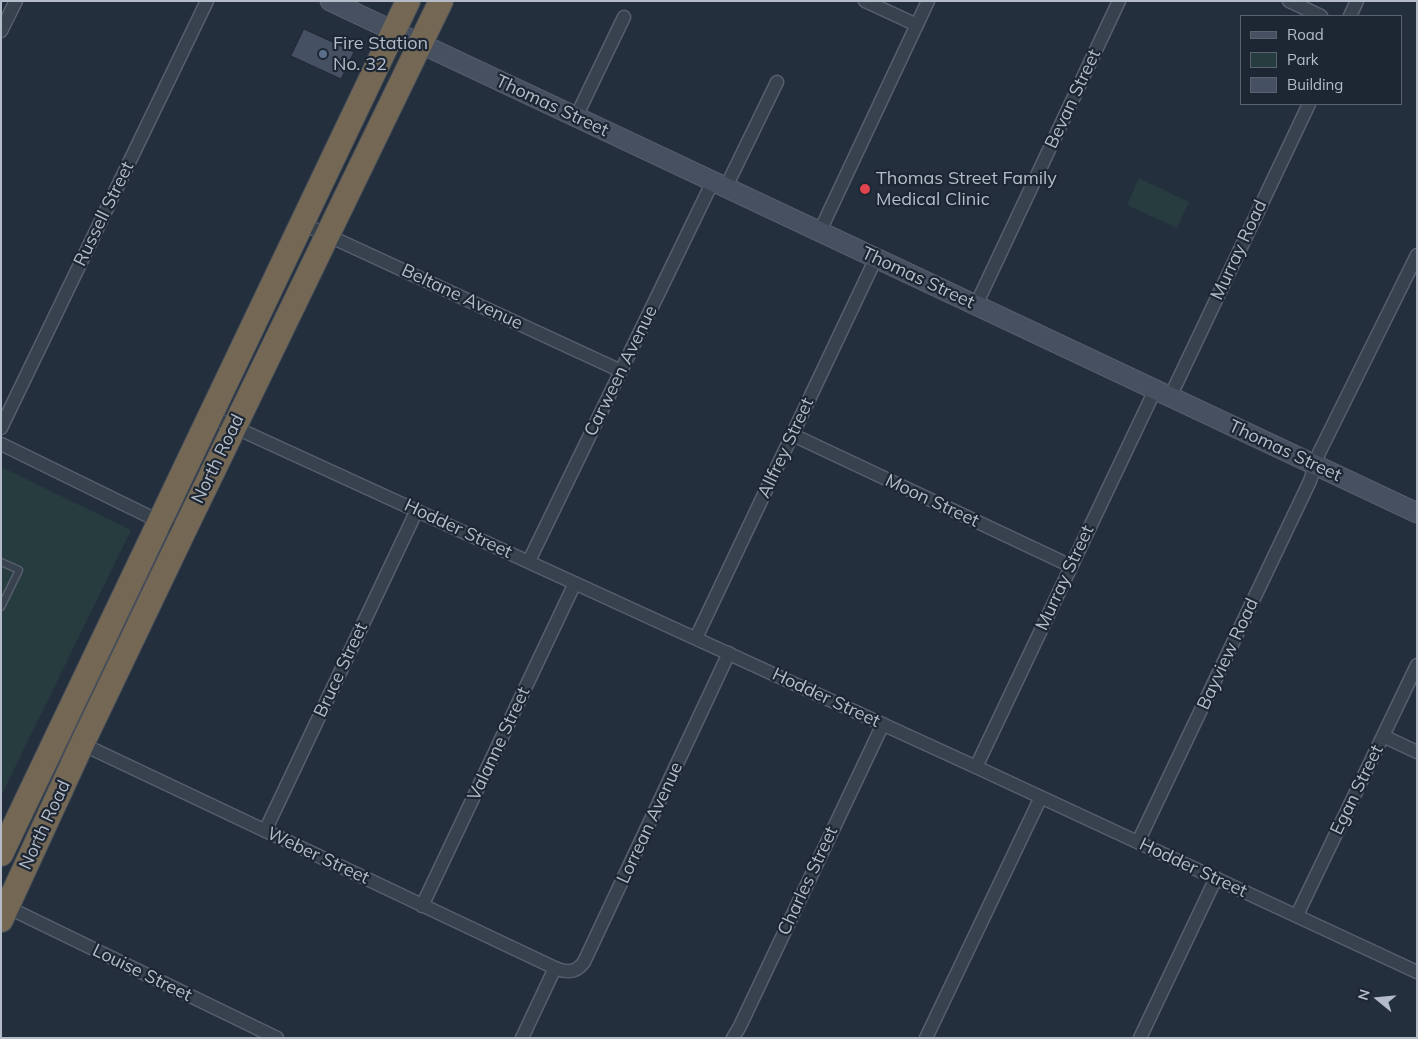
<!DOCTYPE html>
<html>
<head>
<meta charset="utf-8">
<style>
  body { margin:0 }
  #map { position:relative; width:1418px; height:1039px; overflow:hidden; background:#242f3e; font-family:Mulish,sans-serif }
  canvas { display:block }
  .frame { position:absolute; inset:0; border:2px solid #b4bcc9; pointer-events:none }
  .legend { position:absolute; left:1240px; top:15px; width:162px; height:90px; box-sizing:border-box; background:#1d2633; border:1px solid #59626f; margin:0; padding:6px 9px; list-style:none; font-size:15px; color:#b4bcc9 }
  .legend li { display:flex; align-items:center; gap:10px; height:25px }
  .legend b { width:25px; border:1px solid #59626f }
  .north { position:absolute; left:1353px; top:974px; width:50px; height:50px; -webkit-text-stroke:4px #1d2633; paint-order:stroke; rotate:287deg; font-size:14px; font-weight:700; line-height:20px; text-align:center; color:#b4bcc9 }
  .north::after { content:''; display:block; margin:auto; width:18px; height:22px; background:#b4bcc9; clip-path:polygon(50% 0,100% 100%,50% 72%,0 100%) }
</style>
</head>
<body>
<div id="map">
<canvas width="1418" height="1039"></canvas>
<div class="frame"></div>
<ul class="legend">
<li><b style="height:6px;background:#465061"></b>Road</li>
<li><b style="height:14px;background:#263c3f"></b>Park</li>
<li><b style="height:14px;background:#455162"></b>Building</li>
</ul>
<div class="north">N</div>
</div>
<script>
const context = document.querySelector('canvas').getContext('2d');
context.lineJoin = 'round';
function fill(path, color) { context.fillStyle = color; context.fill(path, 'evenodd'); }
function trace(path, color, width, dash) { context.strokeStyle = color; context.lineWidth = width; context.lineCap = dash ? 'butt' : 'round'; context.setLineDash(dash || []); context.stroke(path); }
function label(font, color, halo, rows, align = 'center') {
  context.font = font + ' Mulish,sans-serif'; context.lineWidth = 4.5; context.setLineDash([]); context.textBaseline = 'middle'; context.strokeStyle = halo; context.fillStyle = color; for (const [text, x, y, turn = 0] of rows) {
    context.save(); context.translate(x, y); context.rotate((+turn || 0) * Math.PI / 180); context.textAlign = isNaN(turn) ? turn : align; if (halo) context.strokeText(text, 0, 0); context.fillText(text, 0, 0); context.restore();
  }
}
const green = new Path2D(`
  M 1139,178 L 1189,202 L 1177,228 L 1127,205 Z
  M 1,467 L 131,530 L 1,796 Z`);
const building = new Path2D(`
  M 304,29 L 354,52 L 341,79 L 291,56 Z`);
const lane = new Path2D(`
  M 1,562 L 19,570 L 1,607`);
const street = new Path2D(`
  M 865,1 L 917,25
  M 1289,1 L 1321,16
  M 1350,16 L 1357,1
  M 1,31 L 16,1
  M 576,117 L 624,17
  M 726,187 L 777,82
  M 303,224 L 621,371
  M 820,231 L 928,1
  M 976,305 L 1119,1
  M 1170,397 L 1309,104
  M 210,416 L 976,767 L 1417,972
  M 1,428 L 207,1
  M 793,435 L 1071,566
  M 1,444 L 183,533
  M 529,561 L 713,181
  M 696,638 L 876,258
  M 1383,736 L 1417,752
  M 82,744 L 555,968 C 567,973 576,973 584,962 L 729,653
  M 976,767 L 1155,390
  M 265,831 L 417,510
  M 1138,842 L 1310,481 L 1319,453 L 1417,255
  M 422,906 L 575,583
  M 7,907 L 277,1038
  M 1297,915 L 1417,665
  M 522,1038 L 555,968
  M 733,1038 L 740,1026 L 883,724
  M 926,1038 L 1041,797
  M 1140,1038 L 1216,878`);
const secondary = new Path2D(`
  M 330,1 L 1417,513`);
const highway = new Path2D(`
  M 1,854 L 408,1
  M 1,920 L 82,744 L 183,533 L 441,1`);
const markers = [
  [323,54,5,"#5c6f8a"],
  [865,189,6,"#e0444e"]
];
const poiNames = [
  ["Fire Station",333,44],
  ["No. 32",333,65],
  ["Thomas Street Family",876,179],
  ["Medical Clinic",876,200]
];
const streetNames = [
  ["Bevan Street",1073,99,-65],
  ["Thomas Street",552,106,25],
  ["Russell Street",104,214,-64],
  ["Murray Road",1239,250,-65],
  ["Thomas Street",918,278,25],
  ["Beltane Avenue",462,297,25],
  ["Carween Avenue",621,371,-64],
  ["Allfrey Street",786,448,-65],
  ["Thomas Street",1285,451,25],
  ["North Road",218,459,-64],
  ["Moon Street",932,501,25],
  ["Hodder Street",458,529,25],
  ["Murray Street",1065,578,-65],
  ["Bayview Road",1228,654,-65],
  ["Bruce Street",341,670,-65],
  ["Hodder Street",826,698,25],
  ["Valanne Street",499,744,-65],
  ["Egan Street",1357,790,-64],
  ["Lorrean Avenue",650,823,-65],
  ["North Road",45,825,-65],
  ["Weber Street",318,856,25],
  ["Hodder Street",1193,868,25],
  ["Charles Street",808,881,-65],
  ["Louise Street",142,973,26]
];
fill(green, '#263c3f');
fill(building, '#455162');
trace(building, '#1f2835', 1);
trace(lane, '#565f6c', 9);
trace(street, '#565f6c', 15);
trace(secondary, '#565f6c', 21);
trace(highway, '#434c59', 26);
trace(lane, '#38414e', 6);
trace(street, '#38414e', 12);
trace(secondary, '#465061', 19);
trace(highway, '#746855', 24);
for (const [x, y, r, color] of markers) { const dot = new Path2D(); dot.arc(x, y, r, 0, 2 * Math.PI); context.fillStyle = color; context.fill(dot); trace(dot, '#1d2633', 2); }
label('18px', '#b4bcc9', '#1d2633', poiNames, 'left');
label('18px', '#b4bcc9', '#1d2633', streetNames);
</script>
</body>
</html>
